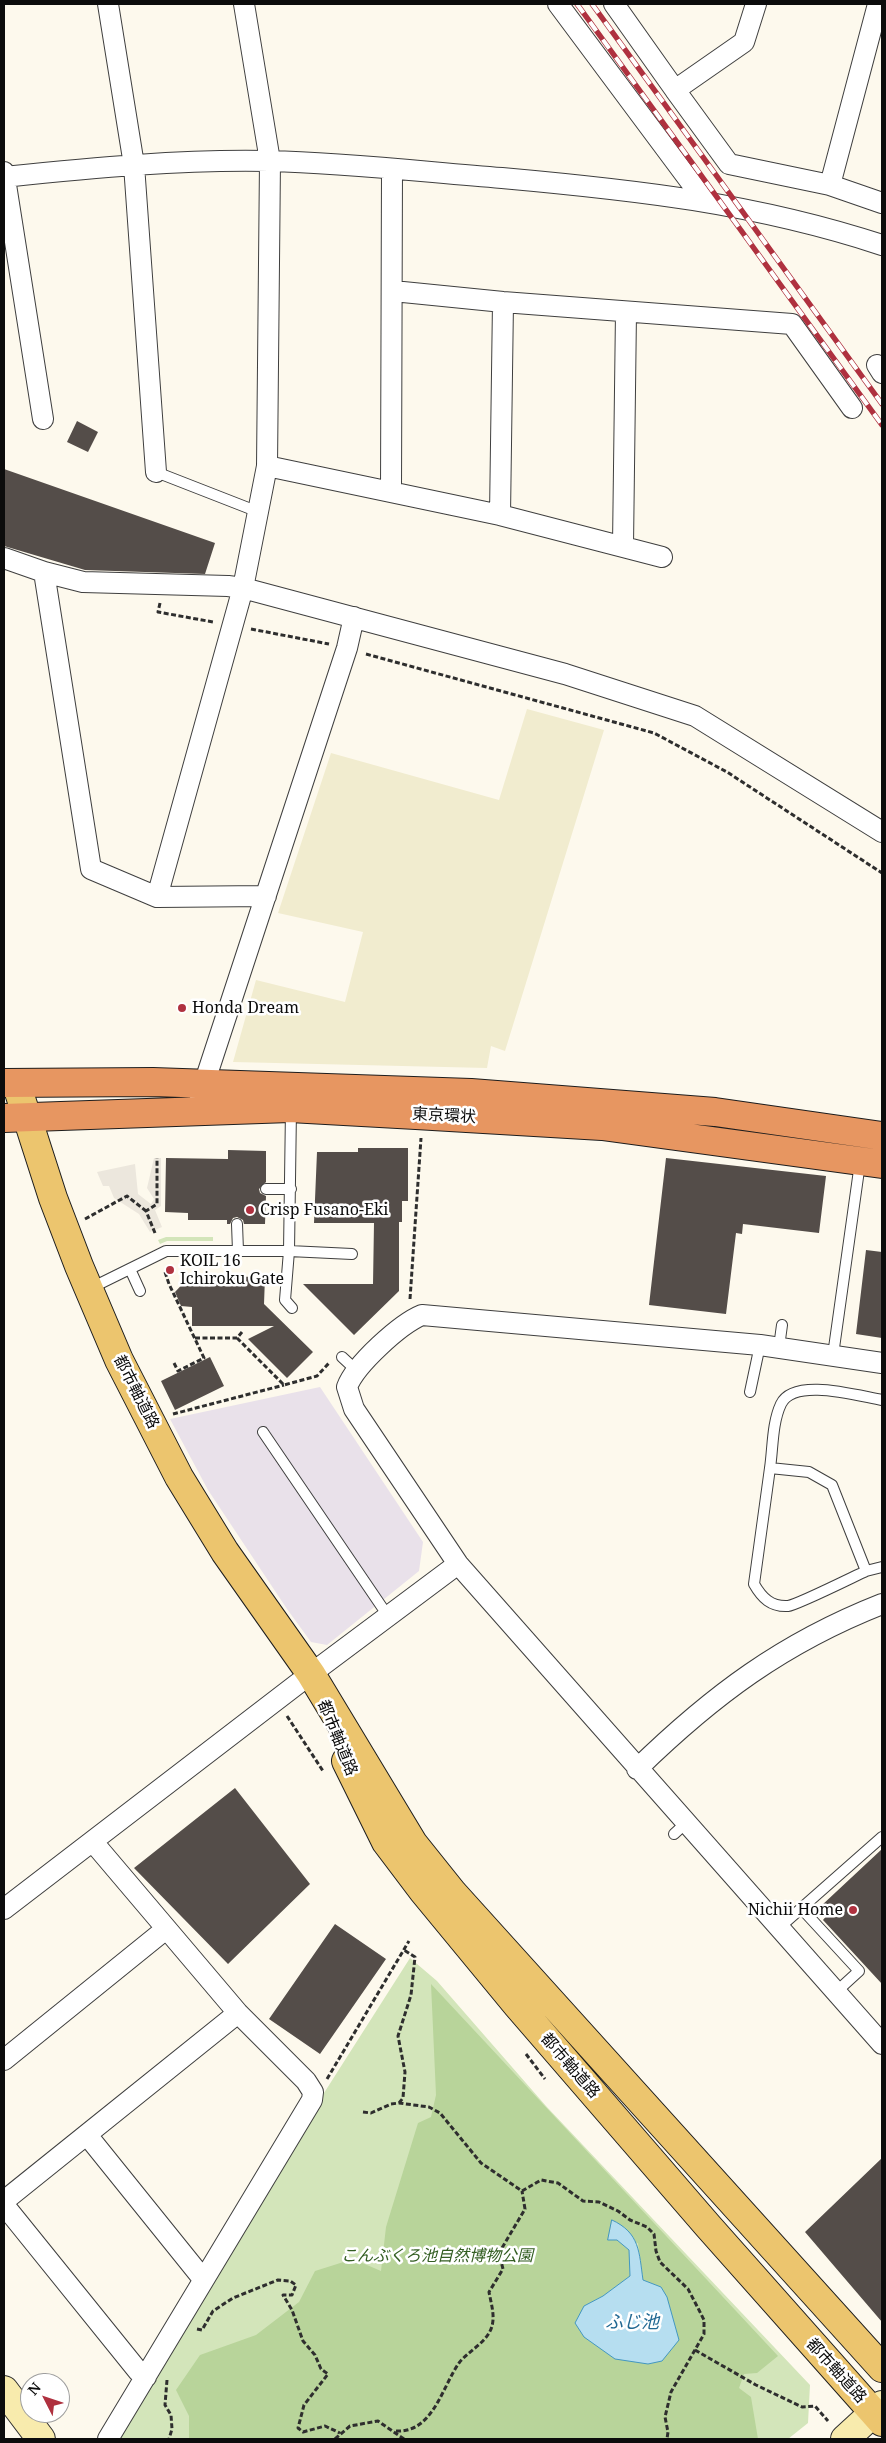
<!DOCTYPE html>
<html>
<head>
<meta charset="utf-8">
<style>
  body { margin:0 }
  #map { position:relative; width:886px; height:2443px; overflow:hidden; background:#fdf9ed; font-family:"Noto Serif",serif }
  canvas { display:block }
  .frame { position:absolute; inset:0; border:5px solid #0c0c0c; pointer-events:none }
  .north { position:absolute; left:20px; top:2373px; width:50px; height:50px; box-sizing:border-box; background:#fff; border:1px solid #9e9e9e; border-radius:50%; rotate:311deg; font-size:14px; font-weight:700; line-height:20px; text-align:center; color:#0c0c0c }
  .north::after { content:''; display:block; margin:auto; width:18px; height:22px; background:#af313f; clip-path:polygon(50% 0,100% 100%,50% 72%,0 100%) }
</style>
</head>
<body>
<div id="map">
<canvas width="886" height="2443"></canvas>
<div class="frame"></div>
<div class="north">N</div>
</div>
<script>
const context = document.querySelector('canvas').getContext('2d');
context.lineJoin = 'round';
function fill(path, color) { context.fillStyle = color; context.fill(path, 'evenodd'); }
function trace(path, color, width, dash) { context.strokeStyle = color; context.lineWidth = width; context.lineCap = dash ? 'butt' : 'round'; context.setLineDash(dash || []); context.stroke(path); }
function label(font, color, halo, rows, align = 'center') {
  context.font = font + ' "Noto Serif","Noto Sans JP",serif'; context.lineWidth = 5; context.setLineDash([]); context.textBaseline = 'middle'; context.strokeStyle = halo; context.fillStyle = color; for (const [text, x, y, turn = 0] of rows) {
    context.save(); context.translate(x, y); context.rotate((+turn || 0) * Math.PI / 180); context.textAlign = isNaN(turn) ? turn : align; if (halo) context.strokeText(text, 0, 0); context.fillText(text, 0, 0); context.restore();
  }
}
const industrial = new Path2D(`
  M 320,1387 L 423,1542 L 419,1571 L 327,1645 L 311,1642 L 287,1609 L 208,1490 L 170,1419 Z`);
const farmland = new Path2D(`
  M 527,709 L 604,730 L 505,1051 L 491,1046 L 487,1068 L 233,1062 L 256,980 L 345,1002 L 363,932 L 278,913 L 331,753 L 499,800 Z`);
const green = new Path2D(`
  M 166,1237 L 213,1237 L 213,1241 L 167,1241 L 160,1244 L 158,1240 Z
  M 410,1958 L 437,1981 L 546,2106 L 810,2385 L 808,2423 L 788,2439 L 118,2439 L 259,2195 Z`);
const forest = new Path2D(`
  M 431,1984 L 778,2356 L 757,2373 L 744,2374 L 739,2388 L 751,2397 L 758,2439 L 189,2439 L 189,2416 L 176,2390 L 200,2355 L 256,2335 L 299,2302 L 315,2271 L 353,2259 L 381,2271 L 386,2227 L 418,2123 L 431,2117 L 436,2095 ZM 617,2240 L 638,2243 L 643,2280 L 661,2287 L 584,2306 L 603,2296 L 630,2276 L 629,2250 Z`);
const plaza = new Path2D(`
  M 154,1158 L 161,1158 L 161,1206 L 155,1210 L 162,1227 L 150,1232 L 139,1214 L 114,1198 L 109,1186 L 103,1186 L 97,1172 L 135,1164 L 138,1194 L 151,1204 L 154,1199 L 147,1188 Z`);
const water = new Path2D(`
  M 612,2220 C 640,2233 639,2252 643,2280 L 661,2287 L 667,2297 L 679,2340 L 662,2361 L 648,2364 L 615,2359 L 584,2337 L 575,2323 L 584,2306 L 603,2296 L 630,2276 L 629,2250 L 617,2240 L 608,2240 Z`);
const building = new Path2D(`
  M 77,421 L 98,432 L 88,452 L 67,442 Z
  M 4,469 L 215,543 L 205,574 L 85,570 L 4,546 Z
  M 358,1148 L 408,1148 L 408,1201 L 402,1201 L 402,1222 L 399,1222 L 399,1291 L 354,1335 L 303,1284 L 373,1284 L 374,1223 L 314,1223 L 317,1152 L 358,1152 Z
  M 228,1150 L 266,1151 L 266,1182 L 259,1189 L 260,1193 L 266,1196 L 265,1224 L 244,1224 L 243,1220 L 237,1217 L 233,1218 L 230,1224 L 227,1224 L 227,1220 L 188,1220 L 188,1213 L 165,1212 L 166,1158 L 228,1159 Z
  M 666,1158 L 826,1176 L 819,1233 L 743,1224 L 742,1234 L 736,1233 L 726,1314 L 649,1305 Z
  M 866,1250 L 882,1252 L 882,1338 L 856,1334 Z
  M 190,1276 L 265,1277 L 264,1304 L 313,1352 L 287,1378 L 248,1339 L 274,1326 L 192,1326 L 192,1307 L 181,1306 L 175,1292 Z
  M 210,1357 L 224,1386 L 175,1410 L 161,1381 Z
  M 235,1788 L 310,1884 L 228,1964 L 134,1868 Z
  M 882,1849 L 882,1984 L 823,1920 L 828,1914 L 821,1906 Z
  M 335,1924 L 386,1959 L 320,2054 L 269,2019 Z
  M 882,2158 L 882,2322 L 805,2232 Z`);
const path = new Path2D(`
  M 160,603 L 158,612 L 213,622
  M 251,629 L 329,644
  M 366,654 L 654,733 L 727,772 L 882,873
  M 85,1219 L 127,1196 L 146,1211
  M 155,1233 L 146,1211 L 157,1204 L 157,1158
  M 165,1272 L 169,1284 L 204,1358 L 178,1371 L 174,1363
  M 410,1299 L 421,1138
  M 195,1338 L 237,1338 L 242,1332
  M 237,1338 L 284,1385 L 317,1376 L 329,1363
  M 173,1414 L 284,1385
  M 287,1716 L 323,1771
  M 526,2054 L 545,2079
  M 327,2079 L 409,1941
  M 399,2103 L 403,2098 L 405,2072 L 398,2036 L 411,1995 L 415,1957 L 404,1950
  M 363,2112 L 371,2113 L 391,2104 L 399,2103 L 429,2107 L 440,2113 L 481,2163 L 522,2191
  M 522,2191 L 541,2180 L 558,2183 L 583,2201 L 599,2202 L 618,2211 L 630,2220 L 647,2227 L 654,2234 L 656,2251 L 660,2262 L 688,2289 L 699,2310 L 704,2320 L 704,2334 L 671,2392 L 665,2417 L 668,2432 L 667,2439
  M 197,2329 L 202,2330 L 213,2311 L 233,2298 L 278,2280 L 290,2281 L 296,2285 L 292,2295 L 283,2295 L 292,2310 L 303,2341 L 315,2355 L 321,2369 L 328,2374 L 304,2405 L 298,2428 L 303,2432 L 325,2426 L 340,2433
  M 695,2350 L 756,2385 L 802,2407 L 815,2406 L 828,2421
  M 167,2380 L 165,2405 L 171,2415 L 172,2429 L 169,2439
  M 396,2431 C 433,2433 442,2387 459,2363 C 468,2351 488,2342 492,2326 C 495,2315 491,2303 489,2292 L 503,2269 L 499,2253 L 525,2209 L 522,2191
  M 335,2439 L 350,2426 L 378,2421 L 404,2439`);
const lane = new Path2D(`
  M 156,472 L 256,511
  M 291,1109 L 289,1251 L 352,1254
  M 266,1189 L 291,1189
  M 237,1224 L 238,1251
  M 130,1269 L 140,1291
  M 89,1289 L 166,1251 L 289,1251 L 285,1300 L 292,1308
  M 779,1347 L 782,1325
  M 833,1355 L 860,1163
  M 342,1357 L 356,1370
  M 750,1392 L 760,1345
  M 882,1400 C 858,1396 794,1377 781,1404 C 772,1423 773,1448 770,1468 L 809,1472 L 832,1485 L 866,1571 L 882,1567
  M 263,1432 L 388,1616
  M 770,1468 L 754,1584 C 762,1598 771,1607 788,1606 C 797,1605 853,1577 866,1571
  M 674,1834 L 686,1823
  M 801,1908 L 859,1971 L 836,1992
  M 780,1927 L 882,1837`);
const street = new Path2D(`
  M 108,4 L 134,165 L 156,472
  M 558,4 L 704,200
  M 614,4 L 675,90
  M 756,4 L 744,42 L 675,90 L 729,164 L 830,185
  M 878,4 L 830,185 L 882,203
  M 4,172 L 43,419
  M 4,177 C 91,168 183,159 270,161 C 348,163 425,172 502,178 C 635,190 754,203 882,245
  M 393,291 L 503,302 L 792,324 L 852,408
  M 877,365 L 882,373
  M 267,466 L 500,515 L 662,557
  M 391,491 L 392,169
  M 500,515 L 503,302
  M 623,545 L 626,312
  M 4,558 L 44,572 L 83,582 L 228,586 L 243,588 L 565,674 L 695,716 L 882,832
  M 44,572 L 91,869 L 157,897 L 266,896
  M 157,897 L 243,588 L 267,466 L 270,161 L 244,4
  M 200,1096 L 347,648 L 354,617
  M 882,1363 L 760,1345 L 422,1315 C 400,1324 355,1365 347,1387 L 354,1409 L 458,1564 L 882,2044
  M 637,1769 C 713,1695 783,1643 882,1604
  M 93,1842 L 238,2013 L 306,2081 L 313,2092 L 312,2100 L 108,2439
  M 4,1909 L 296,1685 L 458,1564
  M 4,2060 L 166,1929
  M 87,2135 L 203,2279
  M 4,2201 L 238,2013
  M 4,2205 L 138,2371 L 146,2377`);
const secondary = new Path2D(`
  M 4,2390 L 41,2439
  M 845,2439 L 882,2405`);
const primary = new Path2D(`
  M 16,1083 L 53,1198 L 79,1266 L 119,1360 L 179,1477 L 225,1552 L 311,1674 L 413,1843 L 453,1893 L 882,2368
  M 346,1761 L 386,1842 L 423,1891 L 517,2005 L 708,2226 L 882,2422`);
const highway = new Path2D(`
  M 4,1083 L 153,1082 L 471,1093 L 715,1112 L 882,1136
  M 4,1118 L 290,1108 L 416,1115 L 602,1126 L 882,1164`);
const rail = new Path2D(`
  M 577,4 L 882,425
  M 592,4 L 882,404`);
const markers = [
  [182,1008,5,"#af313f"],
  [250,1210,5,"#af313f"],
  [170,1270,5,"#af313f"],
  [853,1910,5,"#af313f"]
];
const poiNames = [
  ["Honda Dream",192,1008],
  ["Crisp Fusano-Eki",260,1210],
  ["KOIL 16",180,1261],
  ["Ichiroku Gate",180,1279],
  ["Nichii Home",843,1910,"right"]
];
const streetNames = [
  ["東京環状",444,1116,3],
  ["都市軸道路",136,1392,63],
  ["都市軸道路",337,1738,68],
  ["都市軸道路",570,2066,49],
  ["都市軸道路",836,2371,48]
];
const parkNames = [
  ["こんぶくろ池自然博物公園",437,2256]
];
const waterNames = [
  ["ふじ池",632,2323]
];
fill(industrial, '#e9e1ea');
fill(farmland, '#f1eccf');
fill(green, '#d3e5ba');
fill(forest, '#b8d49a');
fill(plaza, '#ece7dd');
fill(water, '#b6def0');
trace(water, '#4397c1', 1);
fill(building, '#544d49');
trace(lane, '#3f3f3f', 12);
trace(street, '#3f3f3f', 22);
trace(secondary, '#2e2e2e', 30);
trace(primary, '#1d1d1d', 30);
trace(highway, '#1d1d1d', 30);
trace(path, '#2e2e2e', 3, [5, 2.5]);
trace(lane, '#fff', 10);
trace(street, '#fff', 20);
trace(secondary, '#f8ebad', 28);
trace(primary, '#ecc56e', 28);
trace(highway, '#e79661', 28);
trace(rail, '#af313f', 5.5);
trace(rail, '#fff', 4, [11]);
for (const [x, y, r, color] of markers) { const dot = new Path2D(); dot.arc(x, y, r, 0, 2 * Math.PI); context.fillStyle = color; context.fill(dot); trace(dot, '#fff', 2); }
label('16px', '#0c0c0c', '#fff', poiNames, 'left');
label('16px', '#0c0c0c', '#fff', streetNames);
label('italic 16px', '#335e22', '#fff', parkNames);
label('italic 18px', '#216892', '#fff', waterNames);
</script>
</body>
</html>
